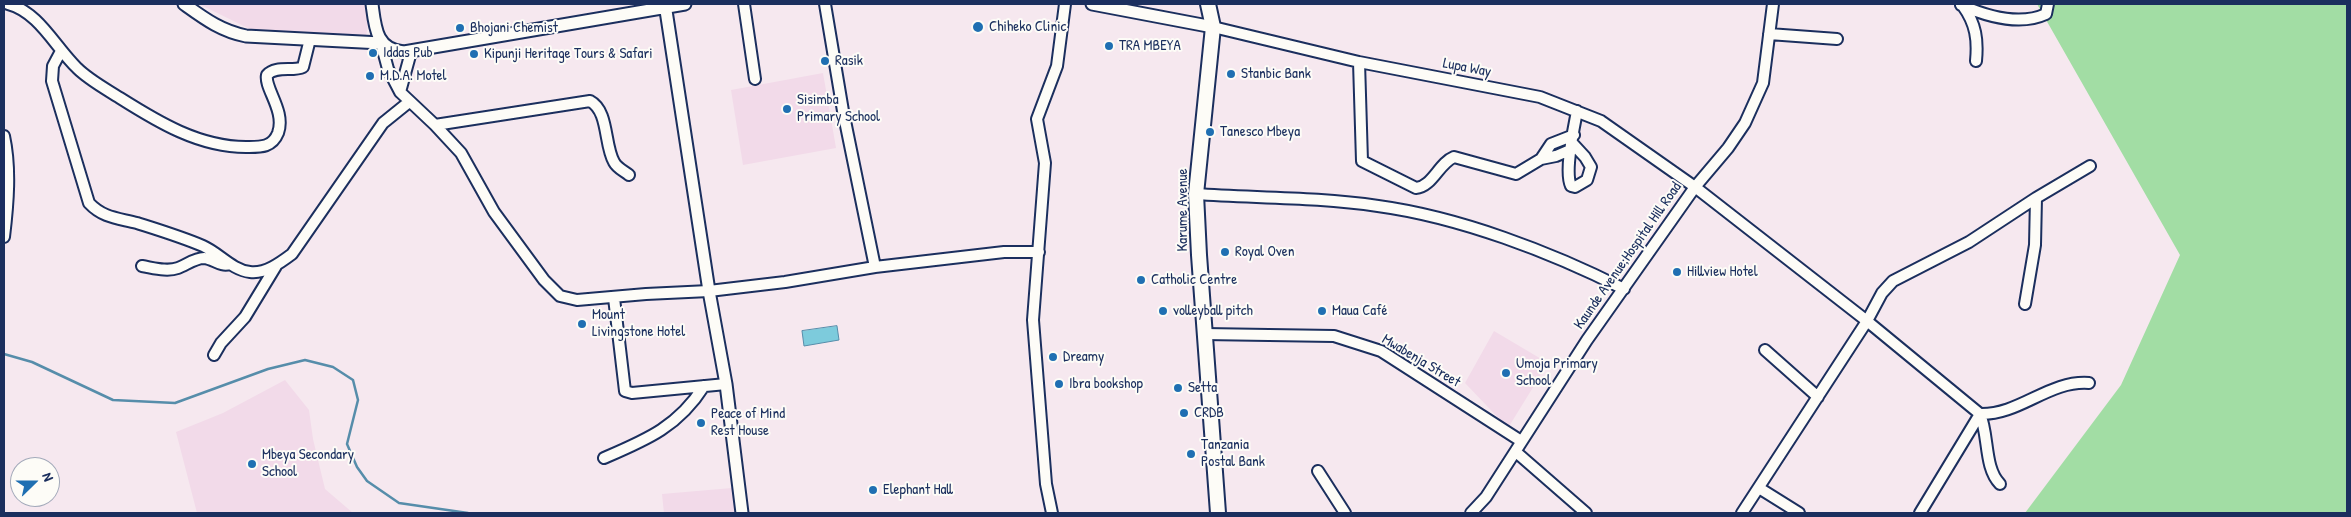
<!DOCTYPE html>
<html>
<head>
<meta charset="utf-8">
<style>
  body { margin:0 }
  #map { position:relative; width:2351px; height:517px; overflow:hidden; background:#f6e8ef; font-family:"Patrick Hand",sans-serif }
  canvas { display:block }
  .frame { position:absolute; inset:0; border:5px solid #1b2f5e; pointer-events:none }
  .north { position:absolute; left:10px; top:457px; width:50px; height:50px; box-sizing:border-box; background:#fdfcf7; border:1px solid #a3aaba; border-radius:50%; rotate:68deg; font-size:14px; font-weight:700; line-height:20px; text-align:center; color:#1b2f5e }
  .north::after { content:''; display:block; margin:auto; width:18px; height:22px; background:#1f6fb2; clip-path:polygon(50% 0,100% 100%,50% 72%,0 100%) }
</style>
</head>
<body>
<div id="map">
<canvas width="2351" height="517"></canvas>
<div class="frame"></div>
<div class="north">N</div>
</div>
<script>
const context = document.querySelector('canvas').getContext('2d');
context.lineJoin = 'round';
function fill(path, color) { context.fillStyle = color; context.fill(path, 'evenodd'); }
function trace(path, color, width, dash) { context.strokeStyle = color; context.lineWidth = width; context.lineCap = dash ? 'butt' : 'round'; context.setLineDash(dash || []); context.stroke(path); }
function label(font, color, halo, rows, align = 'center') {
  context.font = font + ' "Patrick Hand",sans-serif'; context.lineWidth = 4; context.setLineDash([]); context.textBaseline = 'middle'; context.strokeStyle = halo; context.fillStyle = color; for (const [text, x, y, turn = 0] of rows) {
    context.save(); context.translate(x, y); context.rotate((+turn || 0) * Math.PI / 180); context.textAlign = isNaN(turn) ? turn : align; if (halo) context.strokeText(text, 0, 0); context.fillText(text, 0, 0); context.restore();
  }
}
const built = new Path2D(`
  M 199,4 L 371,4 L 366,37 L 260,34 Z
  M 823,73 L 836,148 L 743,165 L 731,90 Z
  M 1494,331 L 1548,363 L 1508,428 L 1465,383 Z
  M 285,380 L 309,410 L 313,439 L 325,489 L 353,513 L 197,513 L 176,432 L 223,413 Z
  M 732,488 L 735,513 L 664,513 L 662,494 Z`);
const green = new Path2D(`
  M 2037,4 L 2347,4 L 2347,513 L 2025,513 L 2121,385 L 2180,255 Z`);
const water = new Path2D(`
  M 837,326 L 839,340 L 804,346 L 802,331 Z`);
const stream = new Path2D(`
  M 4,354 L 32,362 L 113,400 L 175,403 L 268,369 L 305,360 L 333,367 L 353,380 L 358,400 L 347,444 L 357,467 L 367,481 L 399,503 L 468,513`);
const minor = new Path2D(`
  M 8,4 C 39,12 55,47 77,68 C 89,80 106,89 120,98 C 158,122 199,147 246,147 C 260,147 272,148 278,133 C 286,111 264,88 267,75 C 276,65 293,72 303,67 L 310,39
  M 744,4 L 755,79
  M 825,4 L 843,111 L 875,267
  M 1961,5 C 1986,16 2020,26 2046,14 L 2048,4
  M 1963,6 C 1976,24 1978,40 1976,61
  M 1213,27 L 1359,62 L 1540,97 L 1601,121 L 1695,187 L 1867,321 L 1980,414 C 1989,436 1984,468 2000,484
  M 1769,34 L 1837,39
  M 381,43 L 388,69 L 400,92 L 435,125 L 461,153 L 494,212 L 544,280 L 560,296 L 577,300 L 646,294 L 709,291 L 785,282 L 875,267 L 1004,252 L 1039,252
  M 61,51 L 53,66 L 52,81 L 89,203 C 103,218 118,218 137,223 C 159,230 182,237 203,246 C 219,253 232,270 250,272 C 265,274 280,263 292,254 L 383,123 L 409,102
  M 1359,62 L 1362,161 L 1416,188 C 1432,187 1439,163 1454,157 L 1516,174 L 1541,159 L 1556,156 L 1570,150
  M 400,92 L 411,52
  M 435,125 L 590,101 C 609,111 604,145 614,162 C 617,168 624,171 629,175
  M 4,136 C 11,168 8,204 4,237
  M 1573,144 L 1585,157 L 1591,167 L 1587,180 L 1575,187 L 1571,186 C 1564,171 1574,128 1577,111
  M 1541,159 L 1551,144 L 1574,135
  M 1196,194 C 1256,198 1318,197 1378,206 C 1459,217 1551,252 1624,289
  M 142,266 C 154,268 167,272 178,268 C 186,265 195,258 204,258 C 214,259 220,267 230,264
  M 614,298 L 625,391 L 632,393 L 726,384
  M 2025,304 L 2035,245 L 2036,198
  M 1204,334 L 1334,336 L 1381,351 L 1521,441
  M 1765,350 L 1818,397
  M 214,355 L 221,343 L 245,317 L 276,266
  M 1516,452 L 1586,513
  M 604,458 C 646,440 678,427 704,386
  M 1318,471 L 1345,513
  M 1759,488 L 1799,513
  M 1052,513 L 1046,484 L 1033,320 L 1045,163 L 1037,119 L 1057,66 L 1065,4
  M 1471,513 L 1486,497 L 1587,340 L 1695,187 L 1728,148 L 1745,123 L 1763,83 L 1773,4
  M 1742,513 L 1867,321 L 1882,293 L 1893,281 L 1969,242 L 2036,198 L 2090,166
  M 1920,513 L 1980,414 C 2020,415 2049,380 2089,383`);
const tertiary = new Path2D(`
  M 184,4 C 205,19 221,31 246,36 L 381,43
  M 372,4 C 375,27 376,50 404,52 L 685,4
  M 665,4 L 709,291 L 726,384 L 742,513
  M 1092,4 L 1213,27`);
const secondary = new Path2D(`
  M 1208,4 L 1213,27 L 1196,194 L 1199,255 L 1218,513`);
const markers = [
  [978,27,6,"#1f6fb2"],
  [460,28,5,"#1f6fb2"],
  [1109,46,5,"#1f6fb2"],
  [373,53,5,"#1f6fb2"],
  [474,54,5,"#1f6fb2"],
  [825,61,5,"#1f6fb2"],
  [1231,74,5,"#1f6fb2"],
  [370,76,5,"#1f6fb2"],
  [787,109,5,"#1f6fb2"],
  [1210,132,5,"#1f6fb2"],
  [1225,252,5,"#1f6fb2"],
  [1677,272,5,"#1f6fb2"],
  [1141,280,5,"#1f6fb2"],
  [1163,311,5,"#1f6fb2"],
  [1322,311,5,"#1f6fb2"],
  [582,324,5,"#1f6fb2"],
  [1053,357,5,"#1f6fb2"],
  [1506,373,5,"#1f6fb2"],
  [1059,384,5,"#1f6fb2"],
  [1178,388,5,"#1f6fb2"],
  [1184,413,5,"#1f6fb2"],
  [701,423,5,"#1f6fb2"],
  [1191,454,5,"#1f6fb2"],
  [252,464,5,"#1f6fb2"],
  [873,490,5,"#1f6fb2"]
];
const poiNames = [
  ["Chiheko Clinic",989,27],
  ["Bhojani Chemist",470,28],
  ["TRA MBEYA",1119,46],
  ["Iddas Pub",383,53],
  ["Kipunji Heritage Tours & Safari",484,54],
  ["Rasik",835,61],
  ["Stanbic Bank",1241,74],
  ["M.D.A. Motel",380,76],
  ["Sisimba",797,100],
  ["Primary School",797,117],
  ["Tanesco Mbeya",1220,132],
  ["Royal Oven",1235,252],
  ["Hillview Hotel",1687,272],
  ["Catholic Centre",1151,280],
  ["volleyball pitch",1173,311],
  ["Maua Café",1332,311],
  ["Mount",592,315],
  ["Livingstone Hotel",592,332],
  ["Dreamy",1063,357],
  ["Umoja Primary",1516,364],
  ["School",1516,381],
  ["Ibra bookshop",1069,384],
  ["Setta",1188,388],
  ["CRDB",1194,413],
  ["Peace of Mind",711,414],
  ["Rest House",711,431],
  ["Tanzania",1201,445],
  ["Postal Bank",1201,462],
  ["Mbeya Secondary",262,455],
  ["School",262,472],
  ["Elephant Hall",883,490]
];
const streetNames = [
  ["Lupa Way",1467,68,11],
  ["Karume Avenue",1183,210,-90],
  ["Kaunde Avenue;Hospital Hill Road",1628,256,-55],
  ["Mwabenja Street",1421,361,31]
];
fill(built, '#f2dae9');
fill(green, '#a2dda4');
fill(water, '#7dcbdc');
trace(water, '#568daa', 1);
trace(stream, '#568daa', 2.5);
trace(minor, '#1b2f5e', 14);
trace(tertiary, '#1b2f5e', 15);
trace(secondary, '#1b2f5e', 18);
trace(minor, '#fdfcf7', 10);
trace(tertiary, '#fdfcf7', 11);
trace(secondary, '#fdfcf7', 14);
for (const [x, y, r, color] of markers) { const dot = new Path2D(); dot.arc(x, y, r, 0, 2 * Math.PI); context.fillStyle = color; context.fill(dot); trace(dot, '#fdfcf7', 2); }
label('15px', '#1b2f5e', '#fdfcf7', poiNames, 'left');
label('15px', '#1b2f5e', '#fdfcf7', streetNames);
</script>
</body>
</html>
